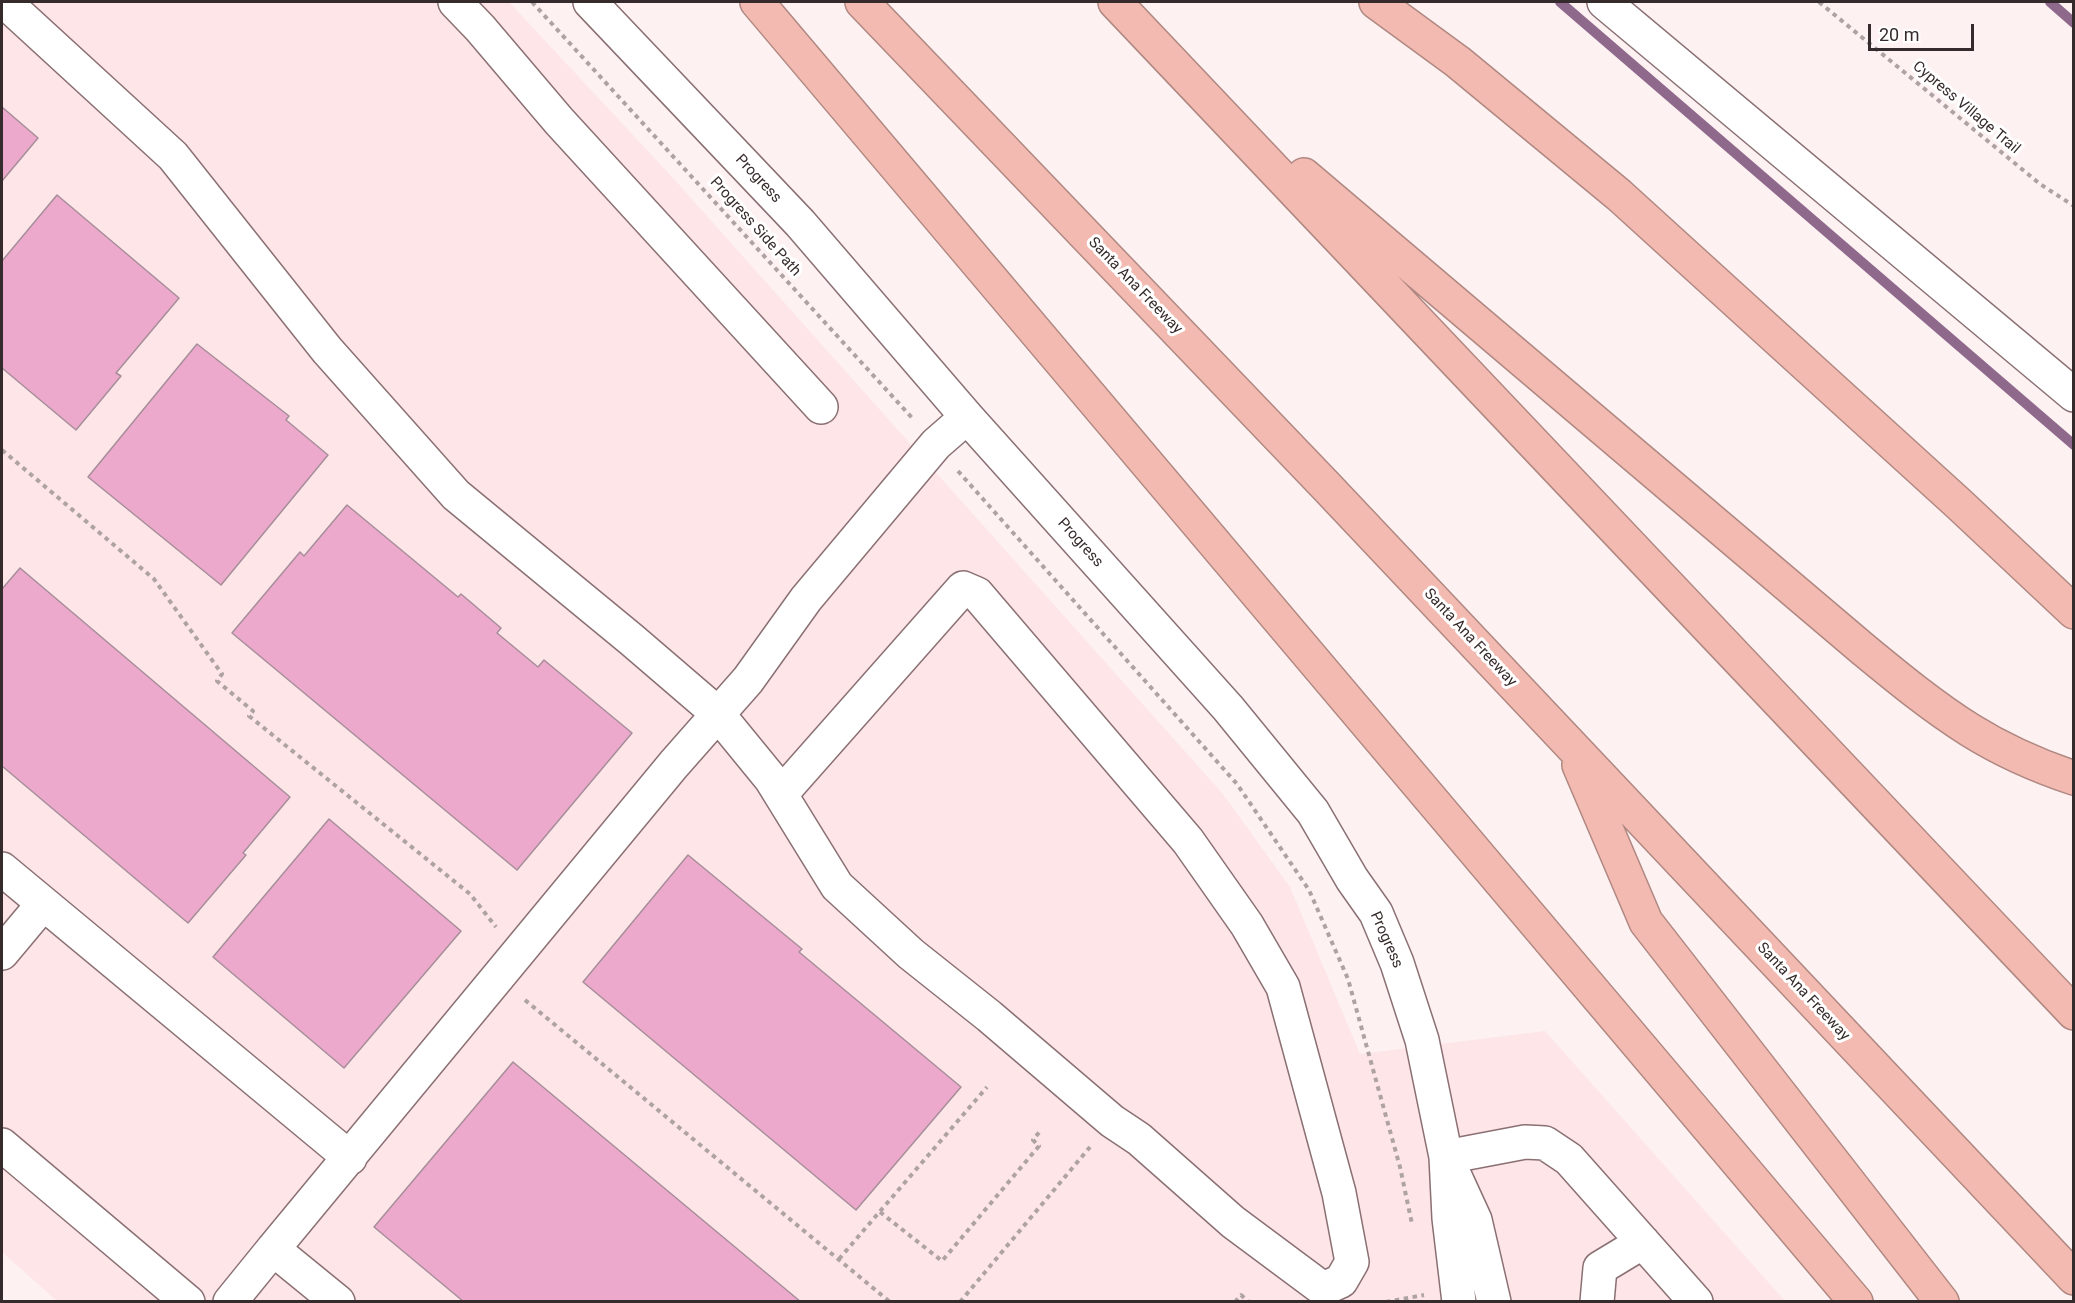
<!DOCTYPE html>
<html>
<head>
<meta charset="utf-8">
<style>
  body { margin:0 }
  #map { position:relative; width:2075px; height:1303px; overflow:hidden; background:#fdf1f2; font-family:Roboto,sans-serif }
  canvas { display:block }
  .frame { position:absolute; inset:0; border:3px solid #362b2c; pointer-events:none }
  .scale { position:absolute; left:1868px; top:24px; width:106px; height:27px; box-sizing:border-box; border:3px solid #362b2c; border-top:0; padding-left:8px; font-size:18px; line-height:21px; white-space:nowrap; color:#362b2c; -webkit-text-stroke:4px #fff; paint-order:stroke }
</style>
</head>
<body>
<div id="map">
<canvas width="2075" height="1303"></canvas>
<div class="frame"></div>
<div class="scale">20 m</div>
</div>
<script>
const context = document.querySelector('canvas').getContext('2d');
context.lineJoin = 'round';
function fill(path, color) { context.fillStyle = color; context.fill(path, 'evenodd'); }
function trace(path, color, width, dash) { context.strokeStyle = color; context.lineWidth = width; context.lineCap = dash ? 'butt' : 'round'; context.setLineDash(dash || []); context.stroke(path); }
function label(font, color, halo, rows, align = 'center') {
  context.font = font + ' Roboto,sans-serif'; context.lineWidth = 6; context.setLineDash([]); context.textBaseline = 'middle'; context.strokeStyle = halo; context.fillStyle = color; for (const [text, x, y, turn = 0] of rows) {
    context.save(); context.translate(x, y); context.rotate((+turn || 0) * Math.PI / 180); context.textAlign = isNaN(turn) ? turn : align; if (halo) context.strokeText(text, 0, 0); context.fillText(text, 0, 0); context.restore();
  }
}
const built = new Path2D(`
  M 2,2 L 509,2 L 673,178 L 1223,794 L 1290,887 L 1360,1054 L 1545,1031 L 1785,1301 L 58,1302 L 2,1252 Z`);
const stream = new Path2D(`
  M 1560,2 L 2074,445
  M 2050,2 L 2074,23`);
const building = new Path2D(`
  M 2,107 L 38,138 L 2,181 Z
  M 57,195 L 179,298 L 116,373 L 121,376 L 76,430 L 2,368 L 2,261 Z
  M 197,344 L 289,416 L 286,420 L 328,455 L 221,585 L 88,477 Z
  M 347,505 L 458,597 L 461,594 L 501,628 L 497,633 L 538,667 L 544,660 L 632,733 L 517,870 L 232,633 L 300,552 L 304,556 Z
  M 20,568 L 290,797 L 243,853 L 246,855 L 188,923 L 2,766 L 2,589 Z
  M 329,819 L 461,931 L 344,1068 L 213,957 Z
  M 688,855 L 802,949 L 799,952 L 961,1087 L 856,1210 L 583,982 Z
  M 513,1062 L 801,1302 L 464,1302 L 374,1227 Z`);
const path = new Path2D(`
  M 532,2 L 914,420
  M 1819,2 L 2040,184 L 2074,206
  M 2,450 L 154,579 L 222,674 L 217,681 L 253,711 L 249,716 L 470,894 L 496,927
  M 958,471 L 1237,784 L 1309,890 L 1348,979 L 1400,1167 L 1412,1224
  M 525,1000 L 890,1302
  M 880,1212 L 942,1261 L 1039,1146 L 1033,1140 L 1041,1130
  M 839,1259 L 987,1087
  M 960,1302 L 1090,1147
  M 1235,1302 L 1241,1295 L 1249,1302
  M 1386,1302 L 1424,1295`);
const minor = new Path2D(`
  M 5,2 L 173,156 L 327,350 L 456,495 L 632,640 L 717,713 L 771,779 L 837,886 L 911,954 L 989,1016 L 1112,1121 L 1139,1139 L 1233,1222 L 1323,1289 L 1341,1281 L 1352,1262 L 1339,1193 L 1283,987 L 1247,925 L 1188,841 L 977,594 L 963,588 L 781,794
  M 455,2 L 480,28 L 559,121 L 821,407
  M 590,2 L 800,223 L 967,417 L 1228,708 L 1313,812 L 1352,879 L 1376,913 L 1397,963 L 1422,1040 L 1446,1157 L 1449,1218 L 1459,1302
  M 1604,2 L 2074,395
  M 2,869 L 350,1158
  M 2,953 L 43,904
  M 2,1145 L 188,1302
  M 1446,1157 L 1525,1142 L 1545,1143 L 1569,1159 L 1696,1302
  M 1453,1172 L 1475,1220 L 1494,1302
  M 273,1249 L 674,764 L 748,680 L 806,599 L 936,444 L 967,417
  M 230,1302 L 273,1249 L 338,1302
  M 1597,1302 L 1600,1268 L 1643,1242`);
const highway = new Path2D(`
  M 757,2 L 1856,1302
  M 862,2 L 1326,486 L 2074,1278
  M 1115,2 L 2074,1013
  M 1376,2 L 1458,62 L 1619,195 L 1959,504 L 2074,612
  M 1304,175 L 1864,650 C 1898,678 1932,706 1970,730 C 2002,750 2038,766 2074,778
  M 1579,765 L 1646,922 L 1942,1302`);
const streetNames = [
  ["Cypress Village Trail",1966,108,40],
  ["Progress",758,179,47],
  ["Progress Side Path",755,227,48],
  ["Santa Ana Freeway",1135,286,46],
  ["Progress",1080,543,48],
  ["Santa Ana Freeway",1470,638,47],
  ["Progress",1386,940,66],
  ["Santa Ana Freeway",1803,992,47]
];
fill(built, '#fde5e8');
trace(stream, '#8f698c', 10);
fill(building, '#eda9cb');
trace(building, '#a68e9a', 1.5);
trace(minor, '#8a7073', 36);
trace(highway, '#b08882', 36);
trace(path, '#aea2a3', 4, [4.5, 4.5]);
trace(minor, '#fff', 33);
trace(highway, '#f2bab0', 33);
label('15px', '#362b2c', '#fff', streetNames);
</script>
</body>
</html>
